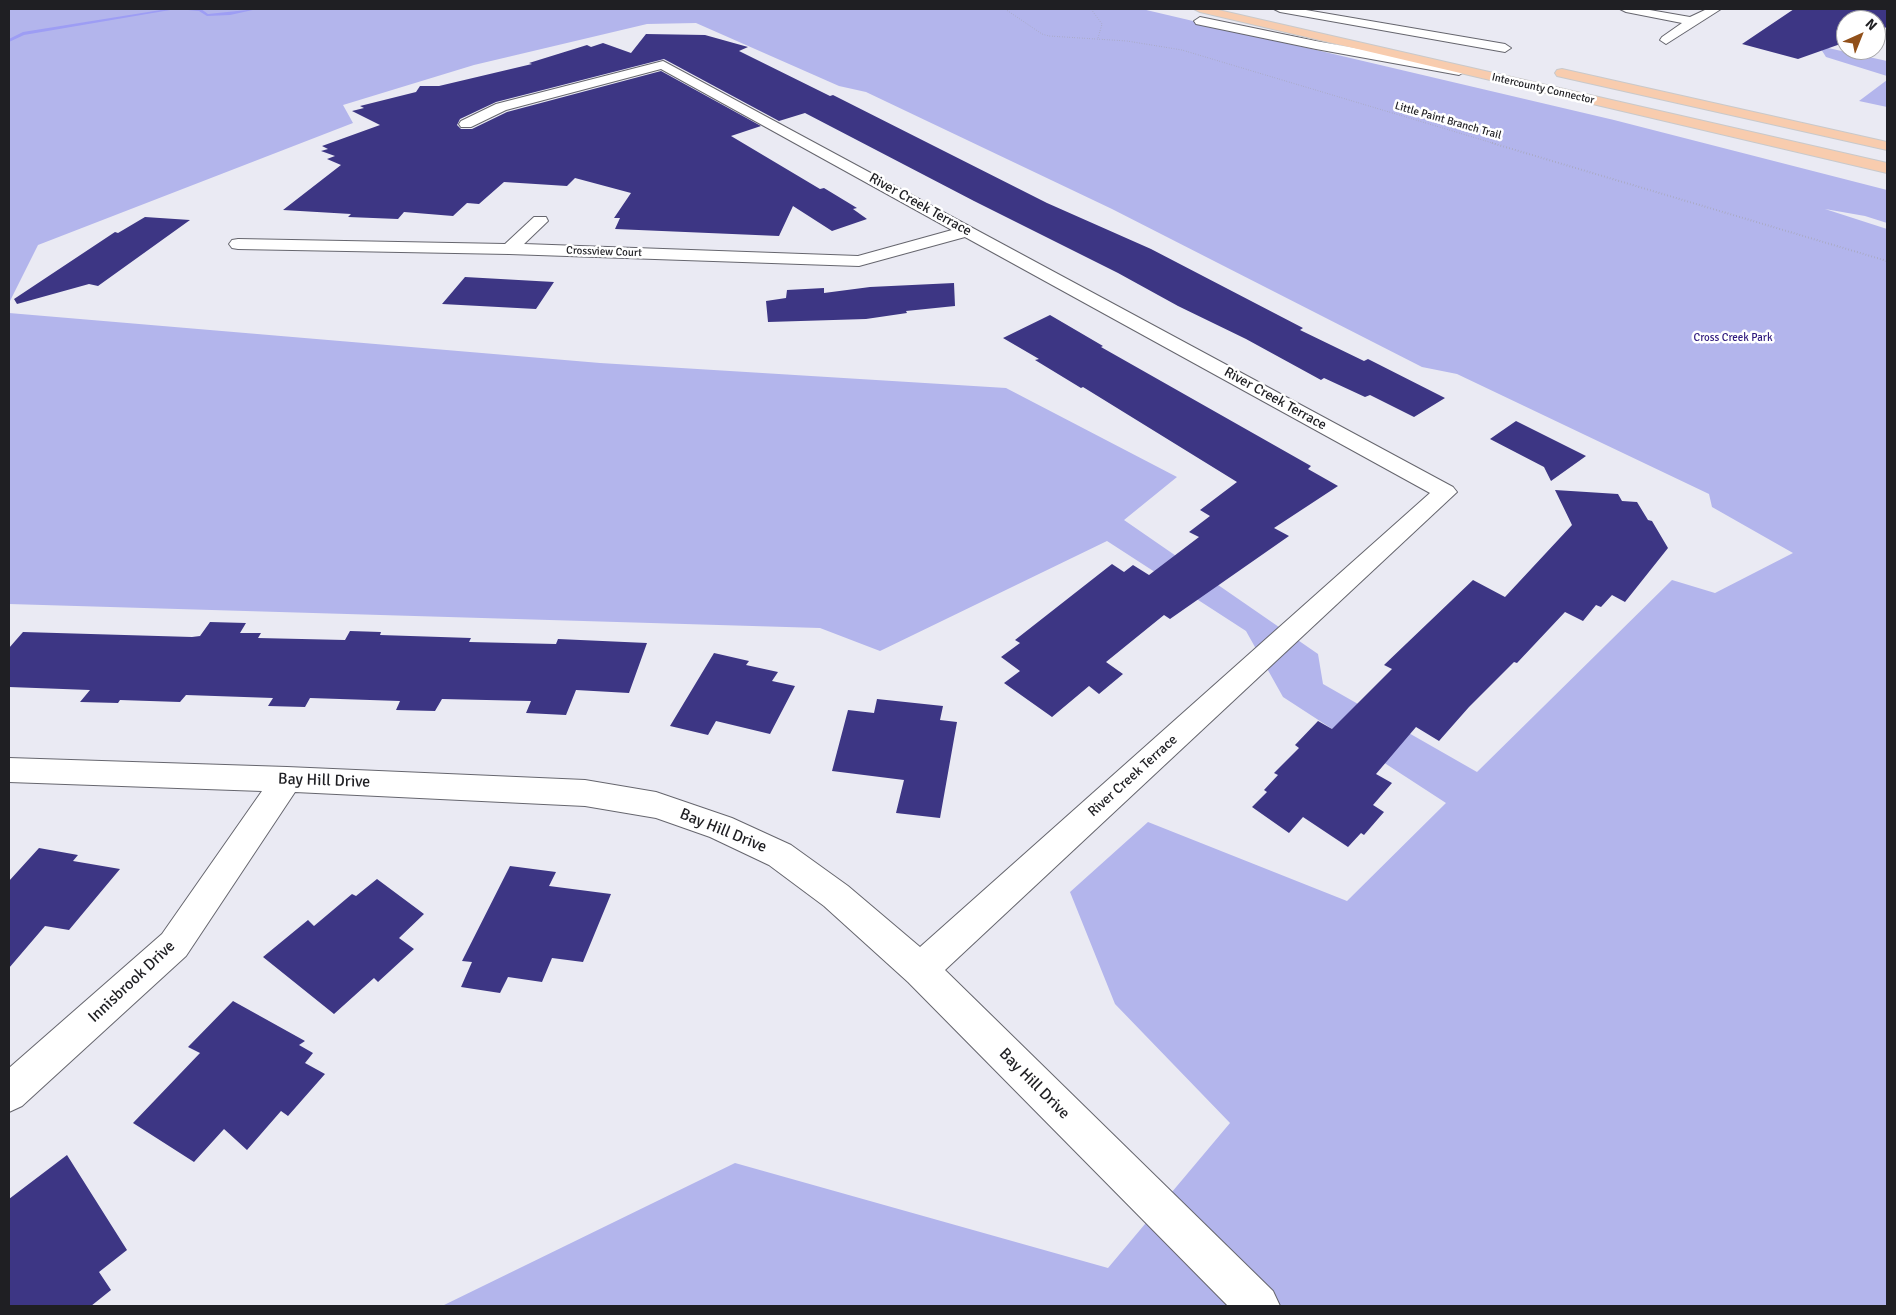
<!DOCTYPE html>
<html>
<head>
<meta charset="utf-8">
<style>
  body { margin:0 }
  #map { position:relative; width:1896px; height:1315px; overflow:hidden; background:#eaeaf3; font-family:Signika,sans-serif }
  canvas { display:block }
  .frame { position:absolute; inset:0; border:10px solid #1f1f23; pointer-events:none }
  .north { position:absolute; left:1836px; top:10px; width:50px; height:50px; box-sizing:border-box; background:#fff; border:1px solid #a5a5a7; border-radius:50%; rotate:44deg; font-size:14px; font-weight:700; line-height:20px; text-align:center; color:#1f1f23 }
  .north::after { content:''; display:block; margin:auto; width:18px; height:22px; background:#91501a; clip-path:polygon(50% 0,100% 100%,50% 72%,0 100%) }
</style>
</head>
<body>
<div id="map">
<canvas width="1896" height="1315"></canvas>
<div class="frame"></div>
<div class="north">N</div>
</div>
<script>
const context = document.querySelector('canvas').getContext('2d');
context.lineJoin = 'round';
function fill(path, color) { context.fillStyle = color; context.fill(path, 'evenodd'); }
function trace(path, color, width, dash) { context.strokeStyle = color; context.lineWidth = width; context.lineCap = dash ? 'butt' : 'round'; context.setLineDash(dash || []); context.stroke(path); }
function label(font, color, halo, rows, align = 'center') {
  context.font = font + ' Signika,sans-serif'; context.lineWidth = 5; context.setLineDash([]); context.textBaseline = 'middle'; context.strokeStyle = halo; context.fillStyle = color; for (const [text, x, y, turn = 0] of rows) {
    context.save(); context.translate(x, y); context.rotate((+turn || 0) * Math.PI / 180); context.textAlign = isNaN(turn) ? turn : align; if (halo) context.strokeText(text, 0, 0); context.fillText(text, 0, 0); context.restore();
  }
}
const green = new Path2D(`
  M 9,9 L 1142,9 L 1614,120 L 1887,190 L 1887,223 L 1865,216 L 1825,209 L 1887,229 L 1887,1306 L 442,1306 L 735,1163 L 1108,1268 L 1230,1123 L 1115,1004 L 1070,892 L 1148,822 L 1347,901 L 1446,803 L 1283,697 L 1246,631 L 1107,541 L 880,651 L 820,628 L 9,604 L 9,313 L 600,363 L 1006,388 L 1177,477 L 1124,520 L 1318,654 L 1323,684 L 1477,772 L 1672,580 L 1715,593 L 1793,553 L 1712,507 L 1709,494 L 1457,374 L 1422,367 L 1112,209 L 866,92 L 839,86 L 696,23 L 647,24 L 474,65 L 343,105 L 353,123 L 38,245 L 9,303 Z
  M 1819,46 L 1887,61 L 1887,76 L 1826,57 Z
  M 1887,80 L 1887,107 L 1859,101 Z`);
const stream = new Path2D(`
  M 167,9 L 176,9 L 24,35 L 9,42 L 9,39 L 23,32 Z
  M 177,9 L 201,9 L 208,14 L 257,9 L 230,15 L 207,16 L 199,11 Z`);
const building = new Path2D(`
  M 1794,9 L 1851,10 L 1853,9 L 1887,9 L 1887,27 L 1876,31 L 1876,20 L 1846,20 L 1846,42 L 1798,59 L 1742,44 Z
  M 646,34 L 705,35 L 748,47 L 739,51 L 830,96 L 833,95 L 1047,203 L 1151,249 L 1303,328 L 1300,330 L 1364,361 L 1368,359 L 1445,398 L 1414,417 L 1370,395 L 1365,397 L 1324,378 L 1321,380 L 1246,339 L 1178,306 L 1118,273 L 974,201 L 805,113 L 779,121 L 664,59 L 496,102 L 460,119 L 457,125 L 461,129 L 472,129 L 507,112 L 661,71 L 761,126 L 731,136 L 820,189 L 824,188 L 857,208 L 853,209 L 867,219 L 832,231 L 793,206 L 779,236 L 615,229 L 620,218 L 614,218 L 631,193 L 575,178 L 567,186 L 504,182 L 479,204 L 467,203 L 453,216 L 404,212 L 398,219 L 348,217 L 351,214 L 283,210 L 341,165 L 327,159 L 335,156 L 321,151 L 328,149 L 322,146 L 380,125 L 352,111 L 364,108 L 360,106 L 416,92 L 420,86 L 439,86 L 532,64 L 529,63 L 587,45 L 591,47 L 603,43 L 631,53 Z
  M 145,217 L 190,220 L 98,286 L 89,284 L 17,304 L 14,299 L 115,232 L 118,233 Z
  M 465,277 L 554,282 L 536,309 L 442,304 Z
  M 954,283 L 955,306 L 906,311 L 907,313 L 866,319 L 768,322 L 766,301 L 786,298 L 787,290 L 824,288 L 824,293 L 870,287 Z
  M 1050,315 L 1103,346 L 1101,347 L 1311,466 L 1308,469 L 1338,486 L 1274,528 L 1289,536 L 1170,619 L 1164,615 L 1106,662 L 1123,674 L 1099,694 L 1089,686 L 1052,717 L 1004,683 L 1020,671 L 1001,657 L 1020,643 L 1015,640 L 1112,564 L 1124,572 L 1133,565 L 1149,575 L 1199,537 L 1189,532 L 1210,516 L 1200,510 L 1237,482 L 1083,387 L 1081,388 L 1035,360 L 1039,359 L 1003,338 Z
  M 1516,421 L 1586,456 L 1551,481 L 1544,467 L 1490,439 Z
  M 1555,490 L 1618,494 L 1622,501 L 1637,502 L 1648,520 L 1652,521 L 1668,548 L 1625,602 L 1612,595 L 1601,607 L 1596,605 L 1583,621 L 1565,612 L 1517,663 L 1514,662 L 1469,707 L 1439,741 L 1416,727 L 1376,774 L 1392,783 L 1373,805 L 1384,812 L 1364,835 L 1361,833 L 1348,847 L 1303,817 L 1289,833 L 1252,807 L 1267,792 L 1264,790 L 1278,775 L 1274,773 L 1299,748 L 1295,745 L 1318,721 L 1332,729 L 1392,669 L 1384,665 L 1473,580 L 1505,597 L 1572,525 Z
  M 210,622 L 246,623 L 240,633 L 261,633 L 258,638 L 345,640 L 350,631 L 381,632 L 380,635 L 471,638 L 469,642 L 556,644 L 558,639 L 647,643 L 629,693 L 576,690 L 566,715 L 526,713 L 531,701 L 442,699 L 435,711 L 396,710 L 400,701 L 310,698 L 305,707 L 268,706 L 273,698 L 186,695 L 180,702 L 120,700 L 118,703 L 80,702 L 90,690 L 9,687 L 9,648 L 23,632 L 192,637 L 200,636 Z
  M 714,653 L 749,661 L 746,665 L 778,672 L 772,681 L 795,686 L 770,734 L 716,721 L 708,735 L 670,726 Z
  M 877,699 L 943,706 L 940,720 L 957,722 L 940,818 L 896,813 L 904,780 L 832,771 L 848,710 L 874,713 Z
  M 39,848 L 78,855 L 73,861 L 120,869 L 69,930 L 45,926 L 9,968 L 9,881 Z
  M 510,866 L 556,872 L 549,886 L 611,894 L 583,962 L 552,958 L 542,982 L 508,977 L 500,993 L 461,987 L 472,962 L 462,961 Z
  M 377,879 L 424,914 L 399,938 L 414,949 L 378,982 L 374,978 L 334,1014 L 263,957 L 308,920 L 314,926 L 352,894 L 356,896 Z
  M 233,1001 L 305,1041 L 299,1045 L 313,1053 L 305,1063 L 325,1074 L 288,1116 L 281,1111 L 247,1150 L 224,1129 L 194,1162 L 133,1123 L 200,1053 L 188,1047 Z
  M 67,1155 L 127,1250 L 99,1272 L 111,1290 L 91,1306 L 9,1306 L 9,1199 Z`);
const pathFar1 = new Path2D(`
  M 1005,9 L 1042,34 L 1049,36 L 1127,41 L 1182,50 L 1496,144
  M 1091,9 L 1102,24 L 1098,38`);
const path = new Path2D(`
  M 1492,143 L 1887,261`);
const minor = new Path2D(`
  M 1274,9 L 1300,9 L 1505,44 L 1511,48 L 1505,52 L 1280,12 Z
  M 1620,9 L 1644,9 L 1690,17 L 1707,9 L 1721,9 L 1666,44 L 1660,40 L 1662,37 L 1682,23 L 1626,12 Z
  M 1200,17 L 1316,41 L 1459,67 L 1466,71 L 1459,75 L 1316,49 L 1196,24 L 1194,21 Z
  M 663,61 L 1453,487 L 1457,492 L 945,970 L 1273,1291 L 1280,1306 L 1228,1306 L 908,982 L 824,906 L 769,865 L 710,837 L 656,818 L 585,806 L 295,792 L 186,956 L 22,1106 L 9,1112 L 9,1068 L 162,934 L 262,791 L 9,782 L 9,758 L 287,767 L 585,780 L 656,792 L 732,818 L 791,845 L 848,886 L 920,947 L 1430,493 L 965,237 L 859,266 L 509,254 L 238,249 L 232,248 L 229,244 L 232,240 L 238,239 L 505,244 L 534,217 L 546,217 L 548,221 L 524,244 L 858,256 L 952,230 L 661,69 L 506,110 L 471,127 L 461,127 L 459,124 L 461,121 L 496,104 Z`);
const highway = new Path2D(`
  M 1194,9 L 1214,9 L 1887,163 L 1887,173 L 1200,12 Z
  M 1562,69 L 1887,142 L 1887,150 L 1557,76 L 1555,73 L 1557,70 Z`);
const farStreetnames = [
  ["Intercounty Connector",1543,89,13],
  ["Little Paint Branch Trail",1448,121,16],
  ["Crossview Court",604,252,2]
];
const farParknames = [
  ["Cross Creek Park",1733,338]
];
const streetNames = [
  ["River Creek Terrace",920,205,29],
  ["River Creek Terrace",1275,399,29],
  ["River Creek Terrace",1133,776,-42]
];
const nearStreetnames = [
  ["Bay Hill Drive",324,781,2],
  ["Bay Hill Drive",723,831,22],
  ["Innisbrook Drive",132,982,-43],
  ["Bay Hill Drive",1034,1084,45]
];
fill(green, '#b3b5ec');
fill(stream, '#9d9df4');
fill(building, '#3d3684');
trace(minor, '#66666e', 2);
trace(highway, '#c9c9ca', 2);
trace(pathFar1, '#a2a2aa', 1, [0.5, 2]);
trace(path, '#a2a2aa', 2, [0.5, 2.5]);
fill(minor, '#fff');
fill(highway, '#f8ccae');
label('11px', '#1f1f23', '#fff', farStreetnames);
label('11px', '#2e187d', '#fff', farParknames);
label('14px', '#1f1f23', '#fff', streetNames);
label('16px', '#1f1f23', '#fff', nearStreetnames);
</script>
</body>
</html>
